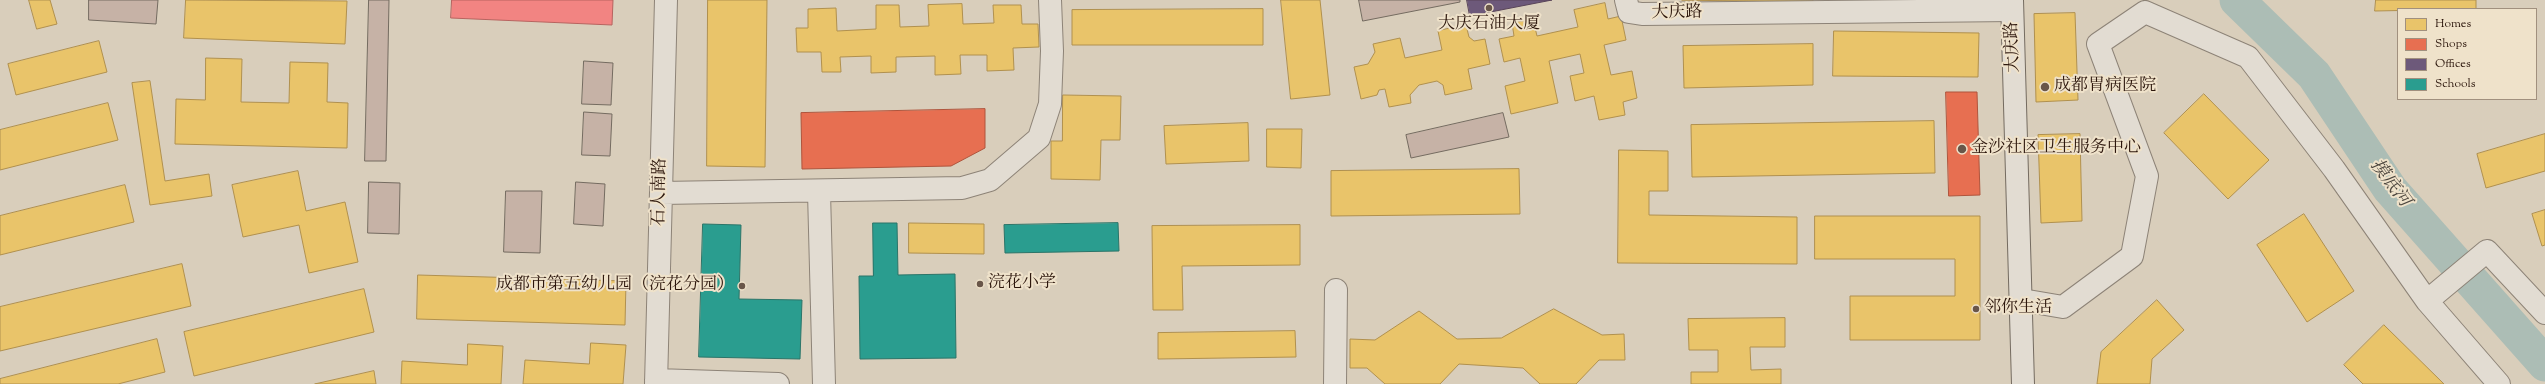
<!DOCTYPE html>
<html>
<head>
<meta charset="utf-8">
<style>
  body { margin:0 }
  #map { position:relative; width:2545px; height:384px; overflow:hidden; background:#d9cebb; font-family:"Sorts Mill Goudy",serif }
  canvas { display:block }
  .legend { position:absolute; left:2397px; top:8px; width:140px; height:92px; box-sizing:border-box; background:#efe2ca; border:1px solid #a1907e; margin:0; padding:5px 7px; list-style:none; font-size:12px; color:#2c160c }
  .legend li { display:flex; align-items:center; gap:8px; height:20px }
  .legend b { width:20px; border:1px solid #a1907e }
</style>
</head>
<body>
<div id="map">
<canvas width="2545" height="384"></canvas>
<ul class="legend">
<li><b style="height:11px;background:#e9c46a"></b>Homes</li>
<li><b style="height:11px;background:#e76f51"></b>Shops</li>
<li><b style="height:11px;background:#6d597a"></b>Offices</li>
<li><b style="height:11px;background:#2a9d8f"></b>Schools</li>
</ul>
</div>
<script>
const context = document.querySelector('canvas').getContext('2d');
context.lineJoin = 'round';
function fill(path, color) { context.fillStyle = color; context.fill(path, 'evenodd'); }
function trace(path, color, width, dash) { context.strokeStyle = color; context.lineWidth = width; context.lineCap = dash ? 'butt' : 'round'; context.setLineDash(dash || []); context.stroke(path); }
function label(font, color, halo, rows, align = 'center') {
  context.font = font + ' "Sorts Mill Goudy","Noto Serif SC",serif'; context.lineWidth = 4; context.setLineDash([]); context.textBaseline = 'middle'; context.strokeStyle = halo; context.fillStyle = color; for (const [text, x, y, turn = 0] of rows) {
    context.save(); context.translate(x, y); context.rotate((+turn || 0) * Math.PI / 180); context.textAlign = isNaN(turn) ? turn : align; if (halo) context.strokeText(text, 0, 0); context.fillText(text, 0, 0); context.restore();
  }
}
const homes = new Path2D(`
  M 29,0 L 50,0 L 57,24 L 37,29 Z
  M 186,0 L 347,1 L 345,44 L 184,38 Z
  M 708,0 L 767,0 L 765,167 L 707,166 Z
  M 1281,0 L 1320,0 L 1330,95 L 1291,99 Z
  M 1682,0 L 1813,0 L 1813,2 Z
  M 2376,0 L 2476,0 L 2476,9 L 2375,11 Z
  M 1605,3 L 1608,19 L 1621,16 L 1626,40 L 1604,45 L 1611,75 L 1632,71 L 1637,98 L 1623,102 L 1625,115 L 1599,120 L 1594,96 L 1575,101 L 1570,76 L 1584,73 L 1580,54 L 1549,61 L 1558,103 L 1511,114 L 1505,86 L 1525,81 L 1520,58 L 1504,62 L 1499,39 L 1514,36 L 1512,23 L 1533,19 L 1537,36 L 1578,27 L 1574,10 Z
  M 962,4 L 963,24 L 994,23 L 993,5 L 1021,5 L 1022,24 L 1038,24 L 1039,47 L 1013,48 L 1014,70 L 987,71 L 987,55 L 960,55 L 961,74 L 935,75 L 935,56 L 896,57 L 896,72 L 871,73 L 871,56 L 840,57 L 841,72 L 822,72 L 821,52 L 797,52 L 796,28 L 808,28 L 808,9 L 836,8 L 837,31 L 876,29 L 876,5 L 899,5 L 900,27 L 929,26 L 928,5 Z
  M 1263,9 L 1263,45 L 1072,45 L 1072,10 Z
  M 2075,13 L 2078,100 L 2036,102 L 2034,14 Z
  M 1466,25 L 1469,37 L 1474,41 L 1485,39 L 1490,64 L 1468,69 L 1472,89 L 1445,95 L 1443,85 L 1437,81 L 1419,85 L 1410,95 L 1411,103 L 1389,107 L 1385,89 L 1379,90 L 1377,95 L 1361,99 L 1354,67 L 1368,64 L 1375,52 L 1373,44 L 1400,38 L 1405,58 L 1442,50 L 1438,31 Z
  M 1834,31 L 1979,33 L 1978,77 L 1833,76 Z
  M 99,41 L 107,72 L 16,95 L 8,64 Z
  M 1813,44 L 1813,85 L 1684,88 L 1683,46 Z
  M 206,58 L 242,59 L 241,102 L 289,103 L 290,62 L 328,63 L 327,102 L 348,103 L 347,148 L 175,144 L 176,99 L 205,100 Z
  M 150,81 L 165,181 L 209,174 L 212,196 L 150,205 L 132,83 Z
  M 2204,94 L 2269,160 L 2228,199 L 2164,133 Z
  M 1063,95 L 1121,96 L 1120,140 L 1101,140 L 1100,180 L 1051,179 L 1051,141 L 1062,141 Z
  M 108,103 L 118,140 L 0,170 L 0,130 Z
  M 1934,121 L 1935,173 L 1692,177 L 1691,125 Z
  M 1248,123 L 1249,161 L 1166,164 L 1164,126 Z
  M 1267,129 L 1302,129 L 1301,168 L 1267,167 Z
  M 2080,134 L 2082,221 L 2041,223 L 2038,135 Z
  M 2545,134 L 2545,171 L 2486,188 L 2477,154 Z
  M 1619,150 L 1668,151 L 1668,191 L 1649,191 L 1649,215 L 1797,217 L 1797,264 L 1618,263 Z
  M 1519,169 L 1520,214 L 1331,216 L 1331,171 Z
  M 298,171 L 306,211 L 345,202 L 358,262 L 309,273 L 299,225 L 243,237 L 232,185 Z
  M 125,185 L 134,222 L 0,255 L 0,216 Z
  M 2545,210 L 2545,245 L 2542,246 L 2532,214 Z
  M 2304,214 L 2354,291 L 2307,322 L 2257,245 Z
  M 1815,216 L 1980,216 L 1980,340 L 1850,340 L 1850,296 L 1955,296 L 1955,259 L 1815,259 Z
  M 909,223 L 984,224 L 984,254 L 909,253 Z
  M 1300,225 L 1300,265 L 1182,266 L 1183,310 L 1153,310 L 1152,226 Z
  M 182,264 L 191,306 L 0,351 L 0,307 Z
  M 418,275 L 626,281 L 625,325 L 417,319 Z
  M 364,289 L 374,332 L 194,376 L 184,332 Z
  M 2157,300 L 2184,330 L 2152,359 L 2150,384 L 2097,384 L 2101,352 Z
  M 1554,309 L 1602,335 L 1624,334 L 1625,360 L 1599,360 L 1576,384 L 1540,384 L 1523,368 L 1459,364 L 1440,384 L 1385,384 L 1367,368 L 1350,368 L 1350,339 L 1375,340 L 1419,311 L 1457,339 L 1501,338 Z
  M 1785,318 L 1785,347 L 1750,347 L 1751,370 L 1781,369 L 1781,384 L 1691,384 L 1691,372 L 1718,372 L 1718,350 L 1689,350 L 1688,319 Z
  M 2384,325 L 2444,384 L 2363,384 L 2344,365 Z
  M 1295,331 L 1296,357 L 1158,359 L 1158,333 Z
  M 157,339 L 165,372 L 118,384 L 0,384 L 0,379 Z
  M 591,343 L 626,345 L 623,384 L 523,384 L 525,360 L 589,364 Z
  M 468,344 L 503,346 L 501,384 L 401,384 L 402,361 L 467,365 Z
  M 374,371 L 376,384 L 315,384 Z`);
const shops = new Path2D(`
  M 1946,92 L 1977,92 L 1980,195 L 1949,196 Z
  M 985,109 L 985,148 L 951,166 L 802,169 L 801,113 Z`);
const offices = new Path2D(`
  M 1467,0 L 1552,0 L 1470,16 Z`);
const schools = new Path2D(`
  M 873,223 L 897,223 L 898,275 L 955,274 L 956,358 L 860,359 L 859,276 L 873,276 Z
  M 1118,223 L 1119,251 L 1005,253 L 1004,225 Z
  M 703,224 L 741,225 L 739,299 L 802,300 L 800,359 L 699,357 Z`);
const health = new Path2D(`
  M 452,0 L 613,0 L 612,25 L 451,18 Z`);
const river = new Path2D(`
  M 2237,0 L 2314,75 L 2390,189 L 2545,364`);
const building = new Path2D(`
  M 89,0 L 158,0 L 156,24 L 89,20 Z
  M 369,0 L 389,0 L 386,161 L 365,161 Z
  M 1359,0 L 1460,0 L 1460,2 L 1363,21 Z
  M 584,61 L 613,63 L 611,105 L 582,104 Z
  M 584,112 L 612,114 L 610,156 L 582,155 Z
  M 1503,113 L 1509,137 L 1411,158 L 1406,135 Z
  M 369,182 L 400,183 L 399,234 L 368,233 Z
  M 576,182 L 605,184 L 603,226 L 574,224 Z
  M 506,191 L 542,191 L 540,253 L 504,252 Z`);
const street = new Path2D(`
  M 1626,0 L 1629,12 L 1642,14 L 2012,10
  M 819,192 L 824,384
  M 661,193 L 962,188 L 990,180 L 1039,138 L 1050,104 L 1052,51 L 1050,0
  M 2022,300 L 2063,307 L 2132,256 L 2147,176 L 2098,44 L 2145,12 L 2248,57 L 2334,169 L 2427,301 L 2499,384
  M 2427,301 L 2487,251 L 2545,313
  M 656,380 L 778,384
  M 656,384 L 666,0
  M 1335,384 L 1336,290`);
const secondary = new Path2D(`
  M 2012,0 L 2023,384`);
const markers = [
  [1489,8,4,"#695649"],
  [2045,87,5,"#695649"],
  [1962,149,5,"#695649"],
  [980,284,4,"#695649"],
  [742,286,4,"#695649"],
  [1976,309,4,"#695649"]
];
const streetNames = [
  ["大庆路",1677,14,-1],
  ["大庆路",2014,47,-92],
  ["石人南路",661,192,-89]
];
const poiNames = [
  ["大庆石油大厦",1489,25,"center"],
  ["成都胃病医院",2054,87],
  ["金沙社区卫生服务中心",1971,149],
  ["浣花小学",988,284],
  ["成都市第五幼儿园（浣花分园）",734,286,"right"],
  ["邻你生活",1984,309]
];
const waterNames = [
  ["摸底河",2389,184,53]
];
fill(homes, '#e9c46a');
trace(homes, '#b0904e', 1);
fill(shops, '#e76f51');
trace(shops, '#af543c', 1);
fill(offices, '#6d597a');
trace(offices, '#5a4559', 1);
fill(schools, '#2a9d8f');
trace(schools, '#2b7468', 1);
fill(health, '#f28482');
trace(health, '#b7635f', 1);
trace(river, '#acbdb5', 35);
fill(building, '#c6b2a6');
trace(building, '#746b60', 1);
trace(street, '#8d8377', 24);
trace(secondary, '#746b60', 24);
trace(street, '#e2dcd2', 22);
trace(secondary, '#e2dcd2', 22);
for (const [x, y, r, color] of markers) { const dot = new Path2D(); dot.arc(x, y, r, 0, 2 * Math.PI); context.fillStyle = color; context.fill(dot); trace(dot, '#efe2ca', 1.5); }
label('17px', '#2c160c', '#efe2ca', streetNames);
label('17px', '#2c160c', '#efe2ca', poiNames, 'left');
label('italic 18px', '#4c463e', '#efe2ca', waterNames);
</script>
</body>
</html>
